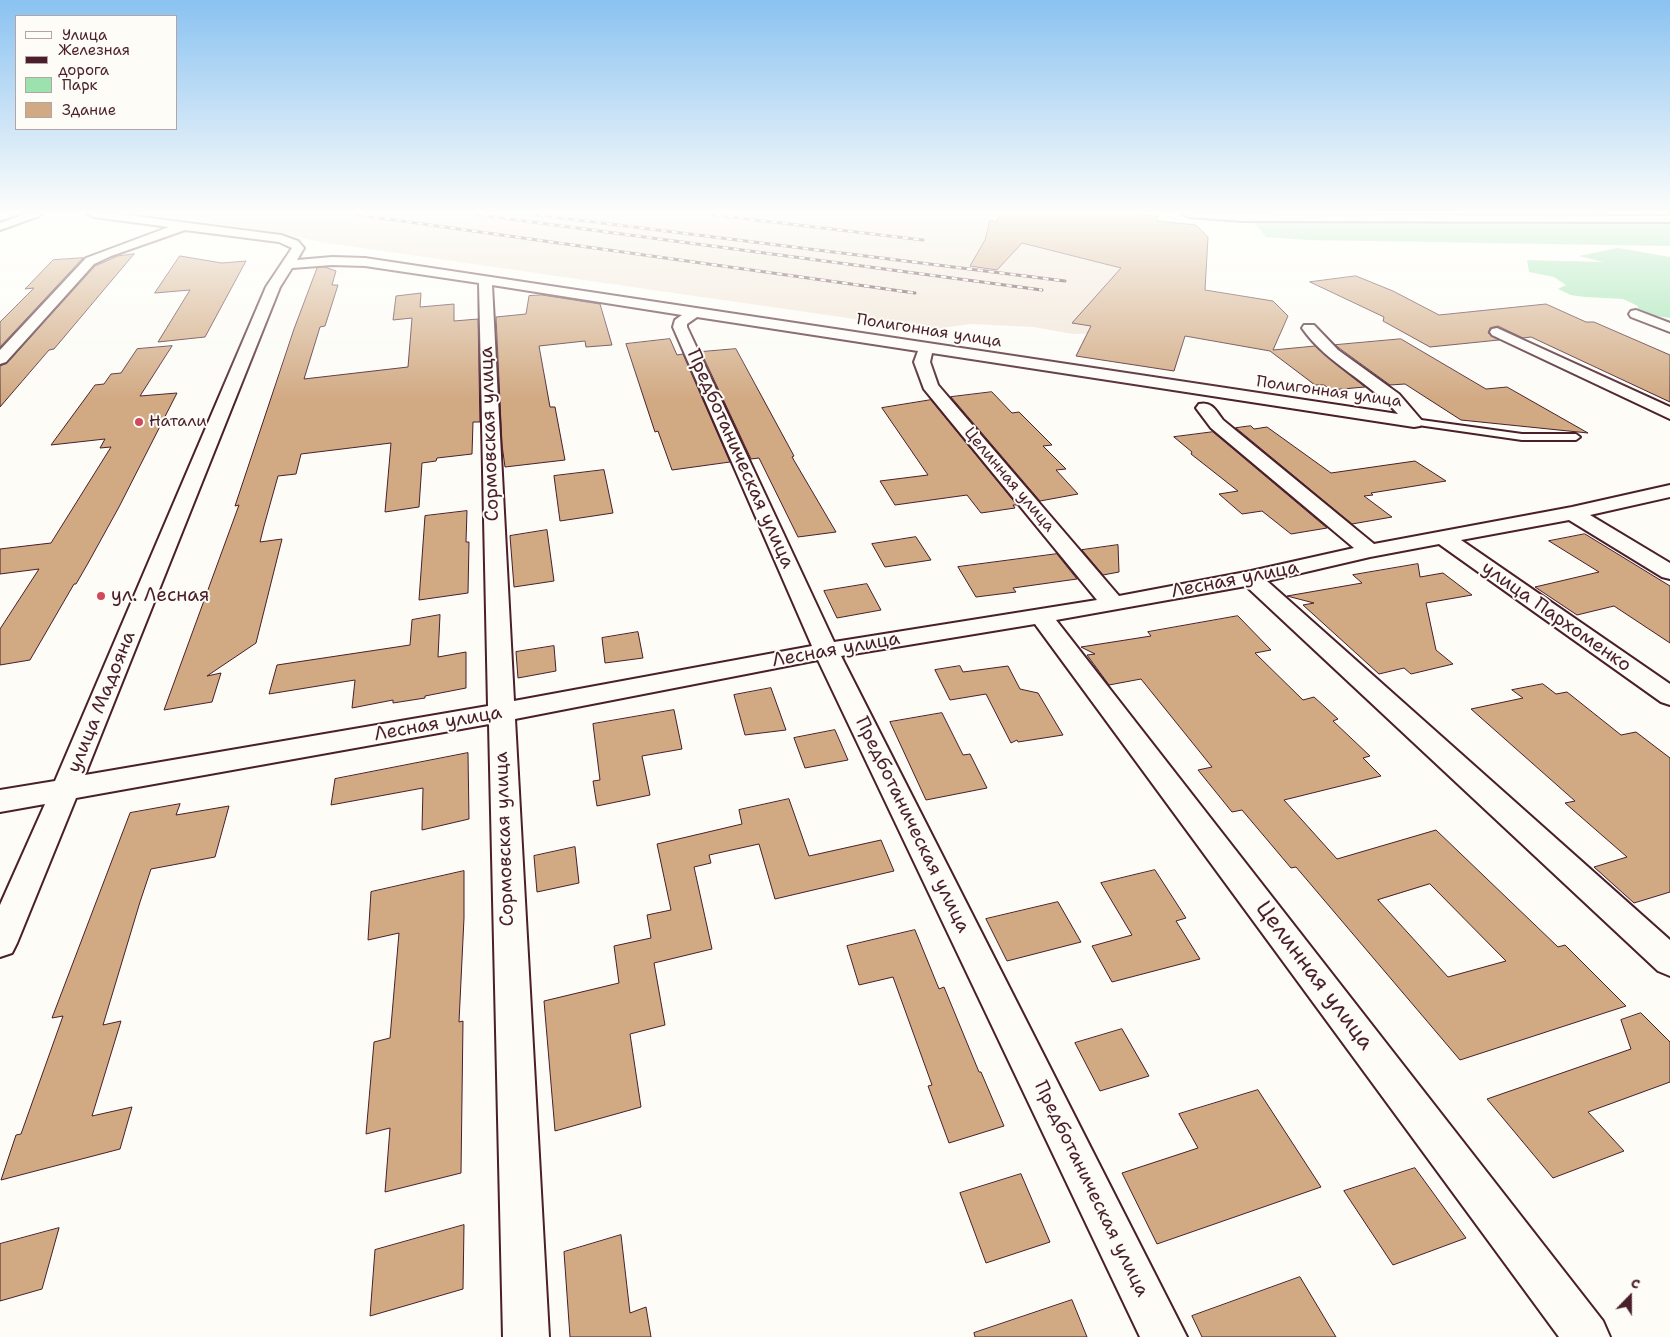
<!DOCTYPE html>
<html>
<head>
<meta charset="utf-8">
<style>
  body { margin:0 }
  #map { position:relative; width:1670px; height:1337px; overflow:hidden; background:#fdfcf7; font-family:"Shantell Sans",sans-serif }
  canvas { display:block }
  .legend { position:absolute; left:15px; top:15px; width:162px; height:115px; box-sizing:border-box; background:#fdfcf7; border:1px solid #b5a4a5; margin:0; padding:6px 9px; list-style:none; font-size:15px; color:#4a1f2b }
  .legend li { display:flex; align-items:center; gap:10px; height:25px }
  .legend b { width:25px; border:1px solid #b5a4a5 }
  .north { position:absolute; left:1605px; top:1272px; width:50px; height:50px; -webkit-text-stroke:4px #fdfcf7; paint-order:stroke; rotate:22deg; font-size:14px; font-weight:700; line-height:20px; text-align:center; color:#4a1f2b }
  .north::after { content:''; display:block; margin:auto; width:18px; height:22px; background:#4a1f2b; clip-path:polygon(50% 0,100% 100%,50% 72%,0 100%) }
</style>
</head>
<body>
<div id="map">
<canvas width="1670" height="1337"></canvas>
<ul class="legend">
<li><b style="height:6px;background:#fdfcf7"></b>Улица</li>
<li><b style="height:6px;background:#4a1f2b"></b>Железная дорога</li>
<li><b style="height:14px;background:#9ce2af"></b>Парк</li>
<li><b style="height:14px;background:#d1a982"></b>Здание</li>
</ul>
<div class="north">С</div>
</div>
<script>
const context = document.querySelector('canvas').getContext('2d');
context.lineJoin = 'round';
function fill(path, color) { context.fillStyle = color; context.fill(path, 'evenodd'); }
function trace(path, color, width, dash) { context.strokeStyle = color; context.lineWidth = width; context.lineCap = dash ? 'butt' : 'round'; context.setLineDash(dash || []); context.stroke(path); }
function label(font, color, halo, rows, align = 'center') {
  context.font = font + ' "Shantell Sans",sans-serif'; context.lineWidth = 4; context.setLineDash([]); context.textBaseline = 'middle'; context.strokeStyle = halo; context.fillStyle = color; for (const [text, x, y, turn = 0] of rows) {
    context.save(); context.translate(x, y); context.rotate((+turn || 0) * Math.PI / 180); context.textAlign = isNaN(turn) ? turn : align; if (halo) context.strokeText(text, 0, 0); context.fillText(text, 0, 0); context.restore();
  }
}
const built = new Path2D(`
  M 150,214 L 996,214 L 990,219 L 985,234 L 1127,270 L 1109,333 L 1073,334 L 1033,327 L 970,324 L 935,329 L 903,326 L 321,242 L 275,232 Z`);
const green = new Path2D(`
  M 1179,214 L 1670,214 L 1670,246 L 1309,240 L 1266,237 L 1252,220 Z
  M 1618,248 L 1670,257 L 1670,318 L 1637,313 L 1638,306 L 1623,299 L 1585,297 L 1571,295 L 1558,289 L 1566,285 L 1554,277 L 1529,272 L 1527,260 L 1603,262 L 1579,256 Z`);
const building = new Path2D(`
  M 1000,214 L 1134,214 L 1158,216 L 1157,221 L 1196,225 L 1208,237 L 1205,290 L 1273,301 L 1288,316 L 1273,350 L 1315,346 L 1365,387 L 1331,390 L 1324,385 L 1315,385 L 1270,351 L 1185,336 L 1174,371 L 1076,356 L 1091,326 L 1072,323 L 1121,268 L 1022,243 L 997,270 L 970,266 L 985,240 L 990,220 L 996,222 Z
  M 134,254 L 54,349 L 49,350 L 0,407 L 0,366 L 7,363 L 95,266 L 118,256 Z
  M 180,256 L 222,263 L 246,261 L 205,337 L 158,342 L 190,290 L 155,293 Z
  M 83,258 L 0,347 L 0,322 L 34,288 L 25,289 L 53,260 Z
  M 325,267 L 336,271 L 332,285 L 338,285 L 325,326 L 320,327 L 304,379 L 408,367 L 412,318 L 393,320 L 396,296 L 421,293 L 420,307 L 454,304 L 454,321 L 478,319 L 480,422 L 473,422 L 472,454 L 437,458 L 436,461 L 422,463 L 419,507 L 385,512 L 391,443 L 301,454 L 296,474 L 278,476 L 264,526 L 260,542 L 282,539 L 256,643 L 207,676 L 221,673 L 212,702 L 164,710 L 239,505 L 235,506 L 294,329 L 317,268 Z
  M 1356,276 L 1393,291 L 1439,315 L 1546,304 L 1586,322 L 1594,322 L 1670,355 L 1670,402 L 1531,337 L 1523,338 L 1498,326 L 1490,328 L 1488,333 L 1499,340 L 1430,347 L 1383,321 L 1384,317 L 1310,282 Z
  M 542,295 L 600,304 L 612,345 L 586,347 L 585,341 L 539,346 L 550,407 L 555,407 L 565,460 L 505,467 L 502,445 L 496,317 L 526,314 L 529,296 Z
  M 670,339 L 677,355 L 683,354 L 730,462 L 672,470 L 658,431 L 655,432 L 626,344 Z
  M 1401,339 L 1486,389 L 1507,387 L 1588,433 L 1461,420 L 1405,384 L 1390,385 L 1335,345 Z
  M 172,346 L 140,396 L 177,393 L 119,507 L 87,565 L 76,584 L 74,584 L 30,660 L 0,665 L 0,629 L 39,569 L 0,574 L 0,549 L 51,543 L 111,447 L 100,448 L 105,439 L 51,445 L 95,385 L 104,384 L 111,374 L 121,373 L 137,349 Z
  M 736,349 L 794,456 L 792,457 L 836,532 L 798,537 L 759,458 L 751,459 L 701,352 Z
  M 992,392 L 1012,413 L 1019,412 L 1052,445 L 1043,446 L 1066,469 L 1056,470 L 1078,494 L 1040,501 L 951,397 Z
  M 931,400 L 1017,505 L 1013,505 L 1015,508 L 981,513 L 967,495 L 895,505 L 880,481 L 928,475 L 882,408 Z
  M 1251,426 L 1254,429 L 1267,427 L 1331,473 L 1415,461 L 1446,481 L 1371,493 L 1373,495 L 1364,496 L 1392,517 L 1352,524 L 1236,428 Z
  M 1213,432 L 1327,528 L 1291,534 L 1262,511 L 1242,514 L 1219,494 L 1238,491 L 1191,454 L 1192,452 L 1174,437 Z
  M 604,470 L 613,513 L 560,521 L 554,476 Z
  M 467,511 L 466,542 L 469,542 L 468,593 L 419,600 L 425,516 Z
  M 547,530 L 554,581 L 514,587 L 510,536 Z
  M 1585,534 L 1670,586 L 1670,643 L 1614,606 L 1577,615 L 1535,587 L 1599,572 L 1549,541 Z
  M 916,537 L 931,560 L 885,567 L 872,544 Z
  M 1118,545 L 1119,572 L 1103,575 L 1082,550 Z
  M 1057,554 L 1077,579 L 1013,588 L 1016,592 L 976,597 L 958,567 Z
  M 1418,564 L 1420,577 L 1443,573 L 1472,595 L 1426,603 L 1436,650 L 1453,664 L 1411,674 L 1404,668 L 1379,674 L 1303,605 L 1314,603 L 1287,596 L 1362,583 L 1353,575 Z
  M 867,584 L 881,610 L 837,618 L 824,591 Z
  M 440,615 L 438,657 L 466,652 L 466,688 L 425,696 L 425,698 L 393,703 L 393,700 L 352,708 L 355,680 L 269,694 L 277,665 L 410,645 L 412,620 Z
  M 1238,616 L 1271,650 L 1255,653 L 1303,700 L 1314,697 L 1338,719 L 1333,721 L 1370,756 L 1363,758 L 1381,776 L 1284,800 L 1337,859 L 1436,830 L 1558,947 L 1565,945 L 1626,1006 L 1460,1060 L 1296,867 L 1291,868 L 1242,810 L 1232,812 L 1198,770 L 1212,767 L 1141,679 L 1109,685 L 1087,655 L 1095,654 L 1081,647 L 1151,636 L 1148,632 ZM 1430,884 L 1506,961 L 1448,977 L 1378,900 Z
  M 638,632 L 643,658 L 605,663 L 602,638 Z
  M 554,646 L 556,671 L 518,678 L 516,652 Z
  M 960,666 L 963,672 L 1008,666 L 1020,689 L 1038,693 L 1063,735 L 1018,742 L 1017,740 L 1011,743 L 986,694 L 950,700 L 935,670 Z
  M 1543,684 L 1556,694 L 1567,692 L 1621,735 L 1636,732 L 1670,758 L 1670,892 L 1634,903 L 1594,867 L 1627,857 L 1565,803 L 1575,801 L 1471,709 L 1523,698 L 1512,690 Z
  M 771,688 L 786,730 L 745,735 L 734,695 Z
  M 674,710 L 682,749 L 642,756 L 650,795 L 597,806 L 593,781 L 600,780 L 593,724 Z
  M 942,713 L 963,755 L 970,754 L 987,788 L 926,800 L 890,722 Z
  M 835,730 L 848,760 L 805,768 L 794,738 Z
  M 468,753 L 469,819 L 422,830 L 423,788 L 331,805 L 335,779 Z
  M 789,799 L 809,856 L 881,840 L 894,871 L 775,899 L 759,844 L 709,855 L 711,863 L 694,867 L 712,949 L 654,963 L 665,1025 L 630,1034 L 641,1107 L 555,1131 L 544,1001 L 619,983 L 614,946 L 651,938 L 647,915 L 671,910 L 657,844 L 742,824 L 739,810 Z
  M 180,804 L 176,815 L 229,806 L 215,857 L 151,869 L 140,902 L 103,1025 L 121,1021 L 92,1116 L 132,1107 L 120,1149 L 1,1180 L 16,1135 L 21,1134 L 63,1016 L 52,1018 L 130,813 Z
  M 575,847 L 579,883 L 537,892 L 534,856 Z
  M 1155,870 L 1186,918 L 1176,921 L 1200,959 L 1112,982 L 1092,946 L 1132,935 L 1101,883 Z
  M 464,871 L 464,918 L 459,1022 L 463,1021 L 461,1173 L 385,1192 L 390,1128 L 366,1134 L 374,1042 L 390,1038 L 399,933 L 368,940 L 371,892 Z
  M 1058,902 L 1081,942 L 1007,961 L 986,919 Z
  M 915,930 L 939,989 L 944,987 L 979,1072 L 981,1072 L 1004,1126 L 949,1143 L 928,1086 L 932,1085 L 893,977 L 859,985 L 847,946 Z
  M 1641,1013 L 1670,1042 L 1670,1082 L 1588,1112 L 1624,1151 L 1553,1178 L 1487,1099 L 1631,1049 L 1621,1020 Z
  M 1122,1029 L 1149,1076 L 1100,1091 L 1075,1043 Z
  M 1258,1090 L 1321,1187 L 1157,1244 L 1122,1173 L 1198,1148 L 1179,1114 Z
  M 1415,1168 L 1466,1238 L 1393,1265 L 1344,1191 Z
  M 1021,1174 L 1050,1242 L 986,1263 L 960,1193 Z
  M 464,1225 L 463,1289 L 370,1316 L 375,1250 Z
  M 59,1228 L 42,1289 L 0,1301 L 0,1244 Z
  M 621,1235 L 630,1313 L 646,1307 L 651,1337 L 570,1337 L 564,1252 Z
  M 1300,1277 L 1336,1337 L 1202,1337 L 1192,1316 Z
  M 1072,1300 L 1087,1337 L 975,1337 L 974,1333 Z`);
const lane = new Path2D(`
  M 1414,419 L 1522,434 L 1576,434 L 1580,437 L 1576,440 L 1522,440 L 1411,424 L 1410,422 Z`);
const street = new Path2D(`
  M 25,214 L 41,214 L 39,216 L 0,230 L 0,223 Z
  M 88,214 L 119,214 L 281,235 L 298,241 L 304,248 L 297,260 L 332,257 L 365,258 L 1398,414 C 1370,382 1327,364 1302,328 L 1304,325 L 1314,325 L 1338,350 L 1399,394 L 1423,422 L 1420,426 L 1414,427 L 932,353 L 930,362 L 938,385 L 1119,596 L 1251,571 L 1354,548 L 1211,428 L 1196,408 L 1199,404 C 1212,401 1216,411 1223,420 L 1374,544 L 1572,507 L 1670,485 L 1670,497 L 1590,515 L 1670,563 L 1670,579 L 1662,577 L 1569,520 L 1461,540 L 1670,684 L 1670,705 L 1661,702 L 1439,544 L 1370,557 L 1267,581 L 1670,940 L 1670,976 L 1658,971 L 1246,586 L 1056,620 L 1603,1321 L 1610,1337 L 1559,1337 L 1035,624 L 841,656 L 1187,1337 L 1140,1337 L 818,660 L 515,719 L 549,1337 L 503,1337 L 489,724 L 76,798 L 17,943 L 12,953 L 0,957 L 0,905 L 45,804 L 0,812 L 0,790 L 55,781 L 266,287 L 292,248 L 279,242 L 185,230 L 111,256 L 94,264 L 6,362 L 0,364 L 0,350 L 86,258 L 169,227 L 94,217 ZM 332,265 L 365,266 L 479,283 L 488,706 L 85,775 L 280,287 L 292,268 ZM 492,285 L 682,315 L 675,320 L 673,327 L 812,646 L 514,701 ZM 697,317 L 918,351 L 914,362 L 924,389 L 1097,600 L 834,642 L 687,327 L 687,324 Z
  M 1183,214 L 1670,216 L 1670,222 L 1242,221 L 1189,217 Z
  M 1636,310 L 1670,323 L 1670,332 L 1631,317 L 1629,314 L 1631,311 Z
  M 1497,328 L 1670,407 L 1670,419 L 1492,335 L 1490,332 L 1492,329 Z`);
const rail = new Path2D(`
  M 352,214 L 915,293
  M 472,214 L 1042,290
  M 530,214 L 1065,281
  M 706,214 L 923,240`);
const markers = [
  [139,422,5,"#d1495b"],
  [101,596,5,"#d1495b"]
];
const farStreetnames = [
  ["Полигонная улица",929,331,9],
  ["Полигонная улица",1329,392,8],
  ["Целинная улица",1009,480,50]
];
const farPoinames = [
  ["Натали",149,422]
];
const streetNames = [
  ["Сормовская улица",490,434,-92],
  ["Предботаническая улица",740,459,66],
  ["Лесная улица",1235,580,-11],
  ["улица Пархоменко",1556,617,35],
  ["Лесная улица",836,650,-10],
  ["улица Мадояна",102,702,-68],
  ["Лесная улица",438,724,-10],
  ["Предботаническая улица",912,825,64],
  ["Сормовская улица",505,839,-92],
  ["Предботаническая улица",1091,1189,64]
];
const poiNames = [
  ["ул. Лесная",111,596]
];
const nearStreetnames = [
  ["Целинная улица",1314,976,53]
];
fill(built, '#f0e3d4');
fill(green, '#9ce2af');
fill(building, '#d1a982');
trace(building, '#4a1f2b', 1);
trace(lane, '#4a1f2b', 4);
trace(street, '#4a1f2b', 4);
fill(lane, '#fdfcf7');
fill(street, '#fdfcf7');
trace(rail, '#4a1f2b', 3);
trace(rail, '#fdfcf7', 2, [5.5]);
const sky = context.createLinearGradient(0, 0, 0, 401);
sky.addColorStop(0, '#8ac2f1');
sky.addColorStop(0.53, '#fefefb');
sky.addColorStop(1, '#fefefb00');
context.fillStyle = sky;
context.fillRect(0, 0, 1670, 401);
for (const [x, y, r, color] of markers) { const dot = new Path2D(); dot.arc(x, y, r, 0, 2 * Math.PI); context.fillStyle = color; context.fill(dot); trace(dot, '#fdfcf7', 2); }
label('16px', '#4a1f2b', '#fdfcf7', farStreetnames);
label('16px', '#4a1f2b', '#fdfcf7', farPoinames, 'left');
label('19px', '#4a1f2b', '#fdfcf7', streetNames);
label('19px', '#4a1f2b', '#fdfcf7', poiNames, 'left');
label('22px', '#4a1f2b', '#fdfcf7', nearStreetnames);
</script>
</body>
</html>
